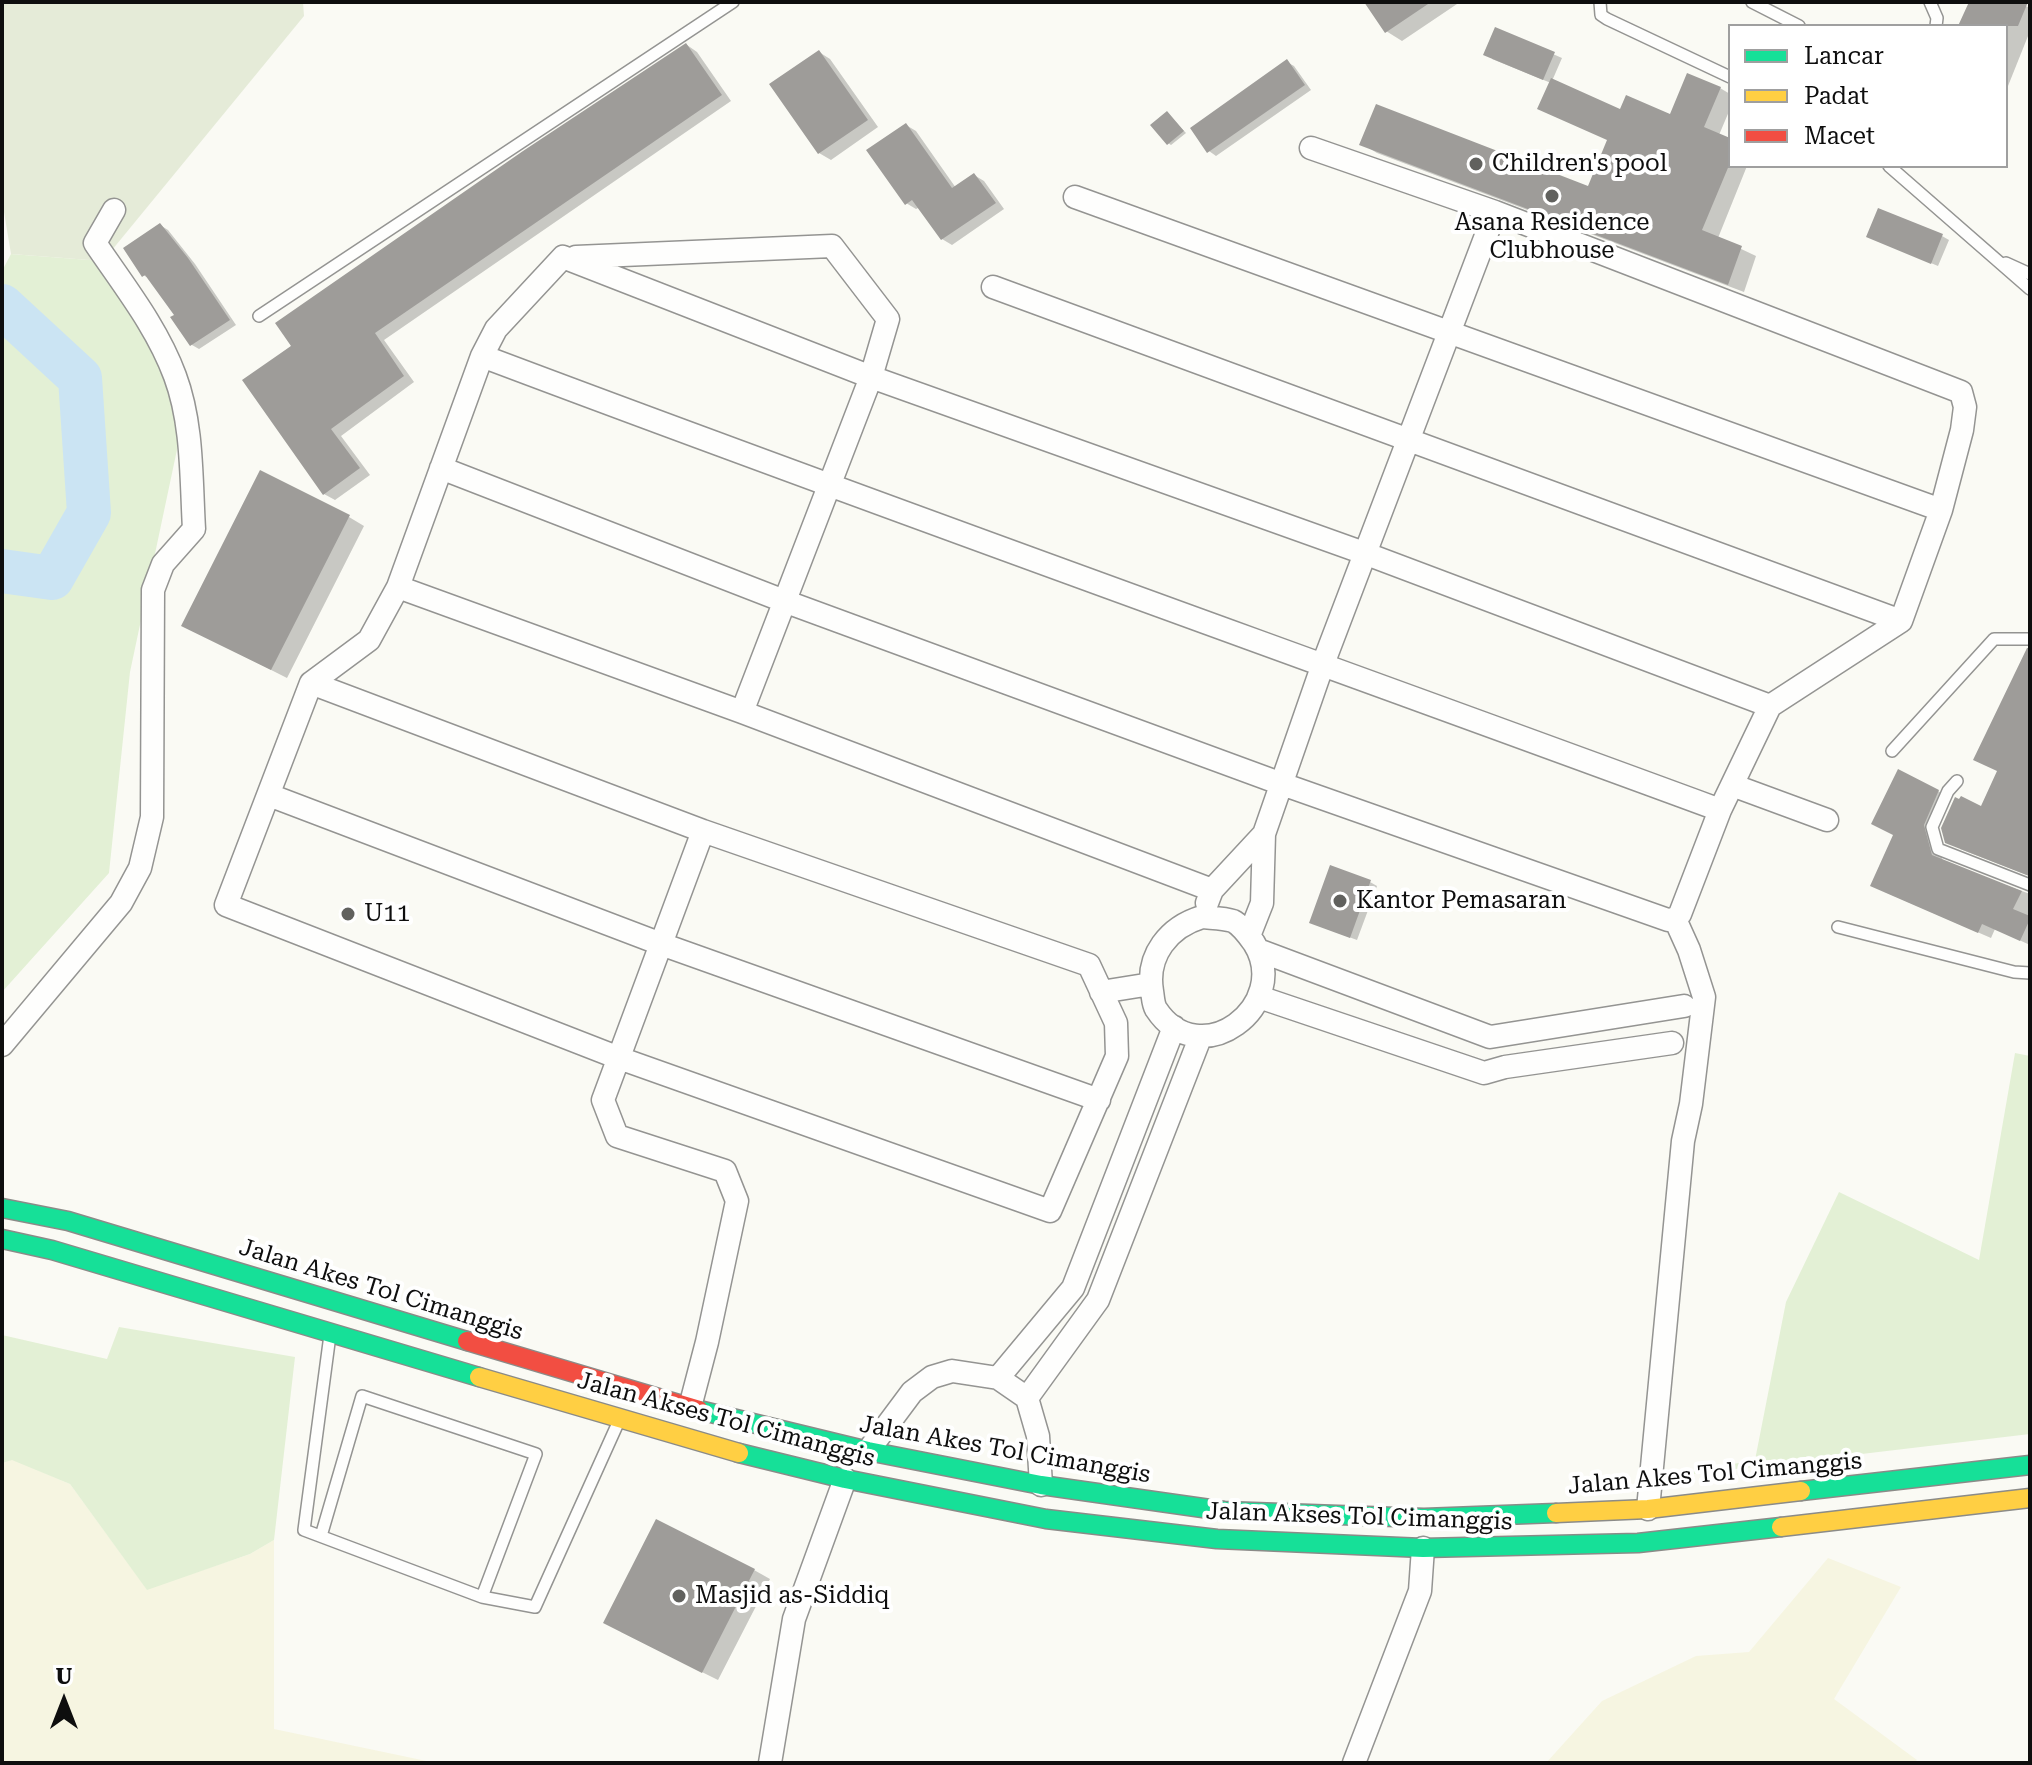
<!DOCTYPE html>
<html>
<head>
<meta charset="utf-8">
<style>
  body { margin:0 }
  #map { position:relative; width:2032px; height:1765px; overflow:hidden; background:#fafaf4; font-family:"Roboto Serif",serif }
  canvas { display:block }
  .frame { position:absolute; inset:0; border:4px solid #0e0e0e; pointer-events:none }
  .legend { position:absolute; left:1728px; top:24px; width:280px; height:144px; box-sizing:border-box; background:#fff; border:2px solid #9f9f9f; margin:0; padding:10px 14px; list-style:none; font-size:24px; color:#0e0e0e }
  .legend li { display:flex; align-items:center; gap:16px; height:40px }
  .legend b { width:40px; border:2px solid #9f9f9f }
  .north { position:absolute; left:24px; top:1661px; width:80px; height:80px; -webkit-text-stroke:6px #fff; paint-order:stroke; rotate:0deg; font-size:22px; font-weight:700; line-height:32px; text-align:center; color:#0e0e0e }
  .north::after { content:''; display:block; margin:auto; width:28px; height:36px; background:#0e0e0e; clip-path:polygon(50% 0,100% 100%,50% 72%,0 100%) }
</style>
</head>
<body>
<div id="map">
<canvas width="2032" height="1765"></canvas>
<div class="frame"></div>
<ul class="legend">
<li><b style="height:10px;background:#16e098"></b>Lancar</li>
<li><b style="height:10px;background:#ffcf43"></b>Padat</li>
<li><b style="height:10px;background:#f24e42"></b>Macet</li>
</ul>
<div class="north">U</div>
</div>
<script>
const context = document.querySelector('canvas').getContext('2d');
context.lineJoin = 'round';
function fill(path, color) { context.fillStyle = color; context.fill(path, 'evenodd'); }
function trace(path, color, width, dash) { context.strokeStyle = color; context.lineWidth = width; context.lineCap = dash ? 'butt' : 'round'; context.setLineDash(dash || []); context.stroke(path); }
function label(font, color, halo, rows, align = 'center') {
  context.font = font + ' "Roboto Serif",serif'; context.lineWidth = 8; context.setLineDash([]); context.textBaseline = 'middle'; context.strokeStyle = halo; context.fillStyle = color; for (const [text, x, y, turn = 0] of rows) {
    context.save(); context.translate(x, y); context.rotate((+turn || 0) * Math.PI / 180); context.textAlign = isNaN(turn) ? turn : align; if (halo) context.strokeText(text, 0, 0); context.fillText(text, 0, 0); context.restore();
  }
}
const farmland = new Path2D(`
  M 12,1459 L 70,1484 L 147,1589 L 250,1554 L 274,1540 L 274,1729 L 436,1763 L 2,1763 L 2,1463 Z
  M 1828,1558 L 1901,1587 L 1834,1699 L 1917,1760 L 1914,1763 L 1546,1763 L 1602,1701 L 1696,1656 L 1749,1652 Z`);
const green = new Path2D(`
  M 11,254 L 103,261 L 186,407 L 130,672 L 109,873 L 2,992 L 2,271 Z
  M 2015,1053 L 2030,1056 L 2030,1434 L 1651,1479 L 1755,1460 L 1786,1302 L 1839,1192 L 1979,1260 Z
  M 119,1327 L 295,1357 L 274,1540 L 250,1554 L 147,1590 L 70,1484 L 12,1460 L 2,1463 L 2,1335 L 107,1359 Z`);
const cemetery = new Path2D(`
  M 2,2 L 303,2 L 304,16 L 103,261 L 11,254 L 2,200 Z`);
const shadow = new Path2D(`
  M 1366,2 L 1460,2 L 1402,41 L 1386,31 Z
  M 1971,2 L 2017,2 L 2030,8 L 2030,31 L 2006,91 L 2006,26 L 1960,26 Z
  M 1496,29 L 1562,58 L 1552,81 L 1621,112 L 1671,116 L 1720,88 L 1730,94 L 1730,109 L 1719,135 L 1730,140 L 1730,166 L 1747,166 L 1718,238 L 1756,256 L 1744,292 L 1377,153 L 1362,144 L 1589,189 L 1609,141 L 1551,83 L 1492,59 Z
  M 687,45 L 697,52 L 731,101 L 384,340 L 414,382 L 341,436 L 370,475 L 335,500 L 324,494 L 245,381 Z
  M 819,52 L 830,59 L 878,127 L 831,160 L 819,153 Z
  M 1287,62 L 1294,66 L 1311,90 L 1216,156 L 1209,151 Z
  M 1167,113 L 1186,133 L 1171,145 L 1168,143 Z
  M 906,125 L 916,131 L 956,188 L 974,175 L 984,181 L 1004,209 L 952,245 L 942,239 L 920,207 L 916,209 L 906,203 Z
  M 160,225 L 168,230 L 195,264 L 236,325 L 199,349 L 192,345 L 176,315 L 150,279 L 143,275 Z
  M 1942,236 L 1949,240 L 1938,266 L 1876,240 Z
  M 349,517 L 364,526 L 287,678 L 200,634 Z
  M 2020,666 L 2030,670 L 2030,876 L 1960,849 L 1999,772 Z
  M 1938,791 L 1950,798 L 1936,832 L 1943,862 L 2030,894 L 2030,945 L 1995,929 L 1991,938 L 1885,892 Z
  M 1370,882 L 1377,886 L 1357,940 L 1319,926 Z
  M 754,1570 L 770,1579 L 718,1680 L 621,1632 Z`);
const river = new Path2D(`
  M 2,306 L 80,378 L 89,513 L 52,578 L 2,571`);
const building = new Path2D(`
  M 1364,2 L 1431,2 L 1385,33 Z
  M 1969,2 L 2028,2 L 2018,26 L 1958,26 Z
  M 1495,27 L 1555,52 L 1543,80 L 1483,55 Z
  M 686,43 L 722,95 L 375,333 L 404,376 L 331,429 L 360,468 L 323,495 L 242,380 L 291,346 L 275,323 L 523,151 Z
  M 819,50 L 868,120 L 818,154 L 769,84 Z
  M 1287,59 L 1305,85 L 1207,153 L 1190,128 Z
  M 1687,73 L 1721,87 L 1704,127 L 1730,138 L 1730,163 L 1702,230 L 1742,246 L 1728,285 L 1359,145 L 1376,104 L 1588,186 L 1607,140 L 1537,109 L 1551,78 L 1620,109 L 1626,95 L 1670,114 Z
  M 1167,111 L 1184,131 L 1167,145 L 1150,125 Z
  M 906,123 L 952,188 L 974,173 L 996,203 L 941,240 L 912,200 L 905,205 L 866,150 Z
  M 1878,208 L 1943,234 L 1931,264 L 1866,237 Z
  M 160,223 L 188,258 L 230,320 L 190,346 L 170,317 L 174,315 L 145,275 L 142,277 L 123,248 Z
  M 260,470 L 350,515 L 271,670 L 181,626 Z
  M 2027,648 L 2030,648 L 2029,876 L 1945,843 L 1941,828 L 1955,797 L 1959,799 L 1961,796 L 1981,806 L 1997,771 L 1973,760 Z
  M 1898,769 L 1939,790 L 1924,825 L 1932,855 L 2022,891 L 2013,909 L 2030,916 L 2030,919 L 2020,941 L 1982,924 L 1978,933 L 1870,886 L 1893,835 L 1871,824 Z
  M 1330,865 L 1371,880 L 1350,938 L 1309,923 Z
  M 656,1519 L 755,1569 L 702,1673 L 603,1623 Z`);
const lane = new Path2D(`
  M 1600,2 L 1601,15 L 1607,19 L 1730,77
  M 1752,2 L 1799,26
  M 1930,2 L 1937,18 L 1936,26
  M 1889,166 L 2030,289
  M 2006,263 L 2030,274
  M 259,316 L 733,2
  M 1892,751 L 1994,639 L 2030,639
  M 1957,781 L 1948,791 L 1932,827 L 1938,849 L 2030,885
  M 1838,927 L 2014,972 L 2030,973
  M 330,1335 L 304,1530 L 482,1597 L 535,1607 L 618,1423
  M 321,1536 L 362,1396 L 536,1454 L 482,1597`);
const street = new Path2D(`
  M 1075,197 L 1941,510
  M 576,257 L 832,246 L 888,319 L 871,377 L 742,712
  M 993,287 L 1901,621
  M 482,356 C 893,511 1307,658 1720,810 L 1770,706 L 1901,621 L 1941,510 L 1962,430 L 1965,407 L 1961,392 L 1495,212 L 1311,148
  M 441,468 L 784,601 L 1282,784 L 1668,920 L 1675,919 L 1680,914 L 1720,810
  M 398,587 L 742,712 L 1212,890
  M 311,683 L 703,831 L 1089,965 L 1116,1023 L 1117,1056 L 1050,1211 L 619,1058 L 226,905 L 311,683 L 369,640 L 398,587 L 482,356 L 496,329 L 563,257 L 871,377 L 1364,553 L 1770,706
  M 1732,785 L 1827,820
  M 269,795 L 661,944 L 1099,1100
  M 1207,903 L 1212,890 L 1264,834
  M 1202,917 C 1211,918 1224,918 1233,921 C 1241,925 1249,936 1254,943 C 1293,1005 1200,1076 1156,1009 C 1153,1004 1153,997 1152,991 C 1146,955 1169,927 1202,917 Z
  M 1249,936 L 1262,903 L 1264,834 L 1323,664 L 1495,212
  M 1258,950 L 1490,1037 L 1684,1006
  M 1101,992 L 1151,984
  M 1259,997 L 1484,1073 L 1505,1067 L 1672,1043
  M 2,1045 L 121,903 L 140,868 L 152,817 L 153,590 L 163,564 L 194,529 C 191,479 193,424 175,376 C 157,327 124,286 95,243 L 114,210
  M 998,1378 L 1073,1288 L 1174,1027
  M 1027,1398 L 1098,1300 L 1200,1038
  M 690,1407 L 707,1342 L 737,1201 L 725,1171 L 617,1136 L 603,1100 L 703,831
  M 868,1451 L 912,1392 L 932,1377 L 952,1371 L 998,1378 L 1027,1398 L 1038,1436 L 1041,1485
  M 1648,1509 L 1683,1141 L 1691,1104 L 1704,997 L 1689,950 L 1675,919
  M 770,1763 L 794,1619 L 845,1479
  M 1354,1763 L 1420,1591 L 1423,1548`);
const fast = new Path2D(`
  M 2,1208 L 68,1221 L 467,1341
  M 2,1239 L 52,1250 L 479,1377
  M 699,1410 L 868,1451 L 1041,1485 L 1224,1511 L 1424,1518 L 1556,1513
  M 739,1453 L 845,1479 L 1046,1519 L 1217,1539 L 1423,1548 L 1638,1543 L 1781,1527
  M 1801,1491 L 2030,1465`);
const slow = new Path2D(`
  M 479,1377 L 739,1453
  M 1556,1513 L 1648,1509 L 1801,1491
  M 1781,1527 L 2030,1498`);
const jam = new Path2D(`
  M 467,1341 L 699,1410`);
const markers = [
  [1476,164,8,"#61615e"],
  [1552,196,8,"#61615e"],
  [1340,901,8,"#61615e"],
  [348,914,8,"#61615e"],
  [679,1596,8,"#61615e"]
];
const poiNames = [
  ["Children's pool",1492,164],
  ["Asana Residence",1552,223,"center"],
  ["Clubhouse",1552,251,"center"],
  ["Kantor Pemasaran",1356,901],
  ["U11",364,914],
  ["Masjid as-Siddiq",695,1596]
];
const streetNames = [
  ["Jalan Akes Tol Cimanggis",381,1290,17],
  ["Jalan Akses Tol Cimanggis",726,1420,15],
  ["Jalan Akes Tol Cimanggis",1005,1450,10],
  ["Jalan Akes Tol Cimanggis",1715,1474,-5],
  ["Jalan Akses Tol Cimanggis",1359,1517,2]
];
fill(farmland, '#f6f5e1');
fill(green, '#e3f0d5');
fill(cemetery, '#e5ebd8');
fill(shadow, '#0003');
trace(river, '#cbe4f3', 44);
fill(building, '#9e9c99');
trace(lane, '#949492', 14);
trace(street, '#949492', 25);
trace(fast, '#8b8b88', 21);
trace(slow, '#8b8b88', 21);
trace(jam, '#8b8b88', 21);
trace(lane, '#fefefd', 11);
trace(street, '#fefefd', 22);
trace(fast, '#16e098', 18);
trace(slow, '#ffcf43', 18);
trace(jam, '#f24e42', 18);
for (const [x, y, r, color] of markers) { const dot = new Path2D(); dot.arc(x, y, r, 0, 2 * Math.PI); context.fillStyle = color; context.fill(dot); trace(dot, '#fff', 3); }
label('24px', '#0e0e0e', '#fff', poiNames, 'left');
label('24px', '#0e0e0e', '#fff', streetNames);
</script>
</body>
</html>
